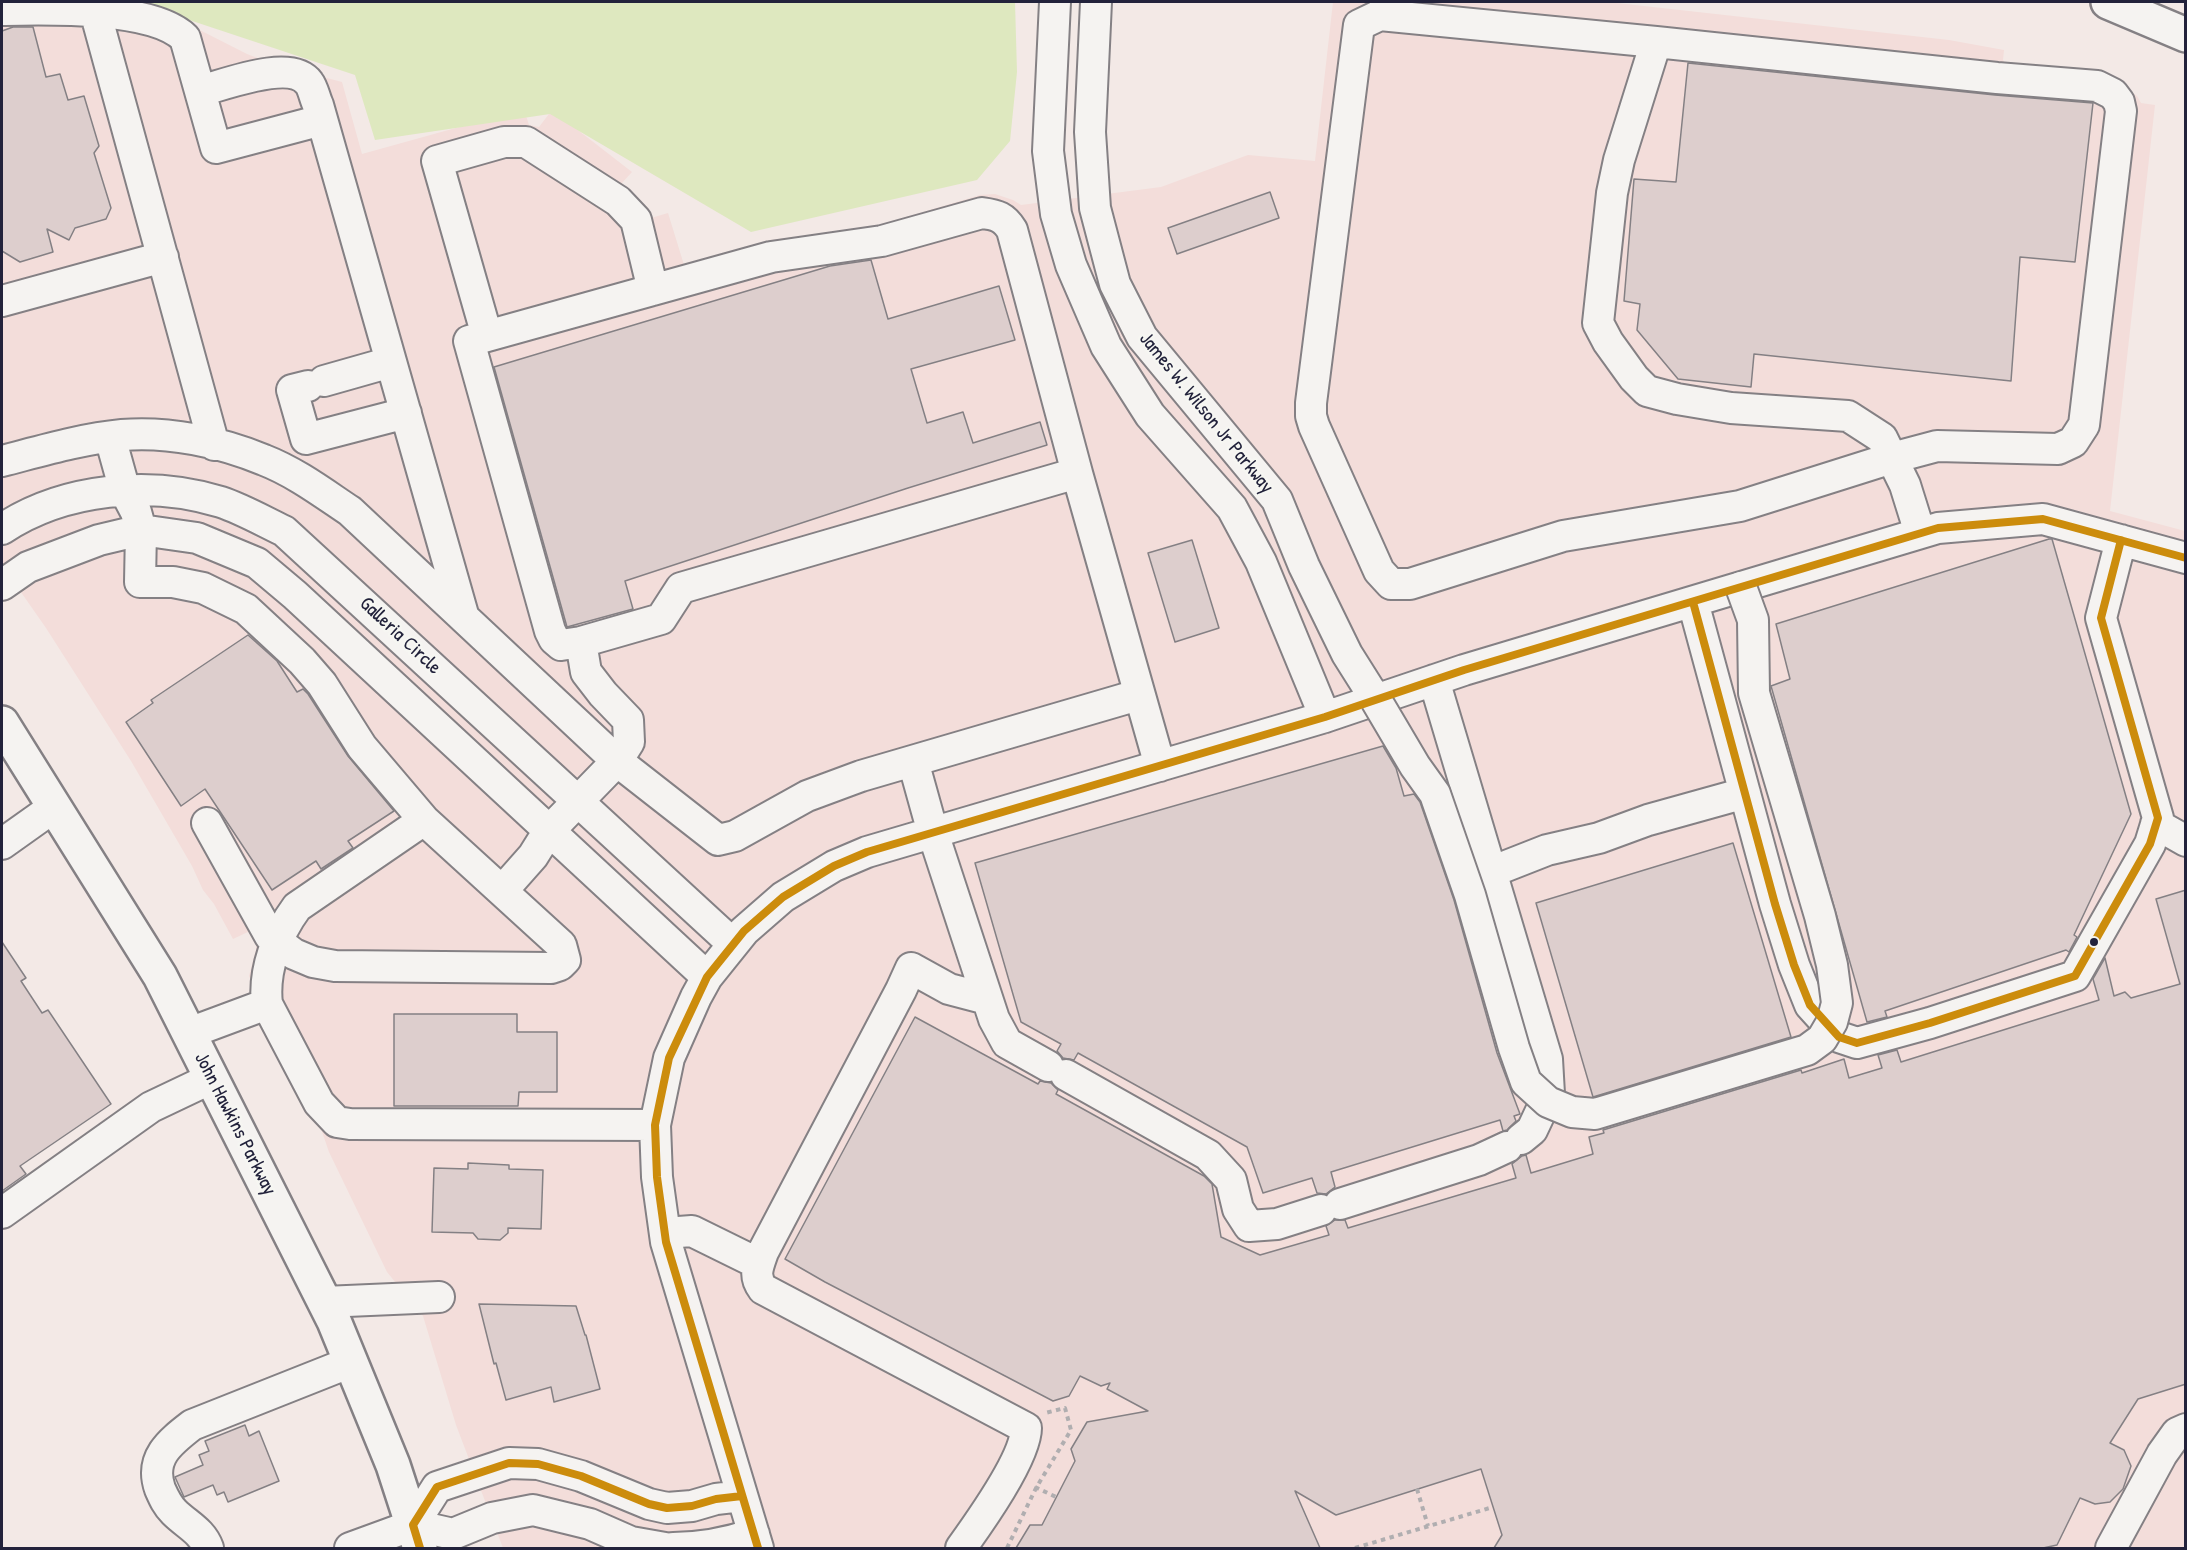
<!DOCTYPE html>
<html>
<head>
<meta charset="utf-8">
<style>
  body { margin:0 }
  #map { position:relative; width:2187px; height:1550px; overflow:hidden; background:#f3e9e6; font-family:"Patrick Hand",sans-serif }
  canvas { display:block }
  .frame { position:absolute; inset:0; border:3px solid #22223b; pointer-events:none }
</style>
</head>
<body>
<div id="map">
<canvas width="2187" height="1550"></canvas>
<div class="frame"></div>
</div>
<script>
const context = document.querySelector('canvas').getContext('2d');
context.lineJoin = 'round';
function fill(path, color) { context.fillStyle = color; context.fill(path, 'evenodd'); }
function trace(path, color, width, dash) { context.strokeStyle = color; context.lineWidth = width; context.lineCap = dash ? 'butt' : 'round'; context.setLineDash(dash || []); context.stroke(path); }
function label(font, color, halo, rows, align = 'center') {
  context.font = font + ' "Patrick Hand",sans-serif'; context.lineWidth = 5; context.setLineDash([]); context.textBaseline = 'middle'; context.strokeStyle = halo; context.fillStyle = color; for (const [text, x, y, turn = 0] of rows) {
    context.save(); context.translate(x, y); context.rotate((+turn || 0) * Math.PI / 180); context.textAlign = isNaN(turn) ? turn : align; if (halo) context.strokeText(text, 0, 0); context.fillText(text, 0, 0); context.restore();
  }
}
const built = new Path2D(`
  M 2,2 L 180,20 L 247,54 L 273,64 L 342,82 L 362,154 L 524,109 L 529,125 L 539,127 L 552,110 L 632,172 L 621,184 L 622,187 L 647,208 L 651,218 L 668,213 L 684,265 L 770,240 L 866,229 L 980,195 L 995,194 L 1013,200 L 1021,205 L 1161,187 L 1248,155 L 1315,161 L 1333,2 L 1608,2 L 1949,40 L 2004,50 L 2003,60 L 2006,64 L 2121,85 L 2137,96 L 2141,103 L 2155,105 L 2110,511 L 2185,531 L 2185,1548 L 503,1548 L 456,1425 L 423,1316 L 387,1272 L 329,1152 L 319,1123 L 249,976 L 256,950 L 256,941 L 250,931 L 233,939 L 214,904 L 203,890 L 192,866 L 131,761 L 46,628 L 2,565 Z`);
const green = new Path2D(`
  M 135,2 L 1015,2 L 1017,72 L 1010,141 L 977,180 L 751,232 L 550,114 L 375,140 L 355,75 Z`);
const building = new Path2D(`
  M 13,27 L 33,27 L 46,77 L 60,74 L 68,100 L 84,96 L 99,146 L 94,153 L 111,208 L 106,219 L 75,228 L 69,240 L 47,229 L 53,252 L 20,262 L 2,251 L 2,31 Z
  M 1688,63 L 1995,95 L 2093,103 L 2075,262 L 2020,257 L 2011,381 L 1754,354 L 1751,387 L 1678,379 L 1637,330 L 1640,304 L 1624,301 L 1634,179 L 1676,182 Z
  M 1270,192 L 1279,218 L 1177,254 L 1168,228 Z
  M 871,260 L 888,319 L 999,286 L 1015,340 L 911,369 L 927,423 L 963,412 L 973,443 L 1040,422 L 1047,445 L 908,488 L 625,581 L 633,609 L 567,627 L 494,367 L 830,266 Z
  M 2049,539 L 2052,539 L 2131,814 L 2074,935 L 2077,937 L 2069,952 L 2066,950 L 1885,1011 L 1887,1017 L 1867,1022 L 1771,686 L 1790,679 L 1776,624 Z
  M 1192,540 L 1219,628 L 1175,642 L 1148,553 Z
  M 248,635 L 277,661 L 297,692 L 303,689 L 308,694 L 348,756 L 394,811 L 348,841 L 353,848 L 321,869 L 316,861 L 272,890 L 205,789 L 181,806 L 126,722 L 153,703 L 151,700 Z
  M 1383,746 L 1396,768 L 1404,796 L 1414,794 L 1420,802 L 1454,900 L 1497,1053 L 1520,1114 L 1514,1116 L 1516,1121 L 1507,1130 L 1503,1131 L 1500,1120 L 1331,1172 L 1335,1187 L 1326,1194 L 1317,1193 L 1312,1178 L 1263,1193 L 1247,1147 L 1078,1053 L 1074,1060 L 1063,1058 L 1057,1051 L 1061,1044 L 1021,1022 L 975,863 Z
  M 1733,843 L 1791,1037 L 1593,1097 L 1536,903 Z
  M 2186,890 L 2186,1384 L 2138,1399 L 2110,1443 L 2124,1450 L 2131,1466 L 2123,1489 L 2110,1502 L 2095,1504 L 2080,1498 L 2057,1545 L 2043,1548 L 1494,1548 L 1502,1535 L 1481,1469 L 1336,1515 L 1295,1491 L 1320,1548 L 1016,1548 L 1030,1525 L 1042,1525 L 1075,1461 L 1071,1449 L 1087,1422 L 1148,1411 L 1107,1389 L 1110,1383 L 1101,1386 L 1080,1376 L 1069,1396 L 1053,1401 L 825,1282 L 785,1259 L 915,1017 L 1038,1084 L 1040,1081 L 1051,1083 L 1058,1090 L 1056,1094 L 1204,1176 L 1212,1184 L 1221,1237 L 1260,1255 L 1329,1235 L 1326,1226 L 1335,1220 L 1345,1220 L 1348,1228 L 1516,1178 L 1512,1164 L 1522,1156 L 1526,1155 L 1531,1173 L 1593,1154 L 1589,1137 L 1604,1133 L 1603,1130 L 1801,1070 L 1802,1073 L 1844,1059 L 1849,1078 L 1882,1068 L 1878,1055 L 1897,1050 L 1901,1062 L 2099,1000 L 2093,979 L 2105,958 L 2114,996 L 2125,992 L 2131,998 L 2180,984 L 2156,899 Z
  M 2,942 L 26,978 L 21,981 L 42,1013 L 48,1010 L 111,1104 L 20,1166 L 26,1174 L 2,1191 Z
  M 394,1014 L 517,1014 L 517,1032 L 557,1032 L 557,1092 L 519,1092 L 518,1106 L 394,1106 Z
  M 468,1163 L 509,1165 L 509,1169 L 543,1170 L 541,1229 L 508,1228 L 508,1233 L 500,1240 L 478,1239 L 473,1233 L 432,1232 L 434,1168 L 468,1169 Z
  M 479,1304 L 576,1306 L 585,1335 L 586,1335 L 600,1389 L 554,1402 L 551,1387 L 506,1400 L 496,1363 L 494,1364 Z
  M 245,1425 L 249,1436 L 259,1431 L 279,1481 L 228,1502 L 224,1492 L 217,1495 L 213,1485 L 184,1497 L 175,1477 L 203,1465 L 199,1455 L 209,1451 L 205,1441 Z`);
const path = new Path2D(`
  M 1035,1487 L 1056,1497
  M 1417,1489 L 1428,1526
  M 1007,1548 L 1036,1488 L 1071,1430 L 1065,1408 L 1045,1413
  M 1355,1548 L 1493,1507`);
const minor = new Path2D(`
  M 1055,2 L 1048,151 L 1056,214 L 1071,265 L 1106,346 L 1150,415 L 1232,508 L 1261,562 L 1325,717
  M 1096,2 L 1090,132 L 1095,208 L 1115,284 L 1142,337 L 1277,500 L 1304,566 L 1347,654 L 1376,700
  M 2,10 C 46,9 153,6 185,38 L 216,148 L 322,120
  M 95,11 L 214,445
  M 1656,42 L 1997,78 L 2097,86 L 2113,94 L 2119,102 L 2121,111 L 2084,425 L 2073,442 L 2058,449 L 1937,446 L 1892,458 L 1740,506 L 1563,536 L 1410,584 L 1391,584 L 1379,571 L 1314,426 L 1311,416 L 1311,403 L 1359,25 L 1380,15 L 1656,42 L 1619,160 L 1612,193 L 1598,323 L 1608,342 L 1634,378 L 1647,391 L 1677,399 L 1731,408 L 1848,416 L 1882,438 L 1905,485 L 1920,533
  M 200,91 C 224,85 291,58 309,83 C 313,88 315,99 318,105 L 464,618
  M 2,301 L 163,257
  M 487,336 L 437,161 L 504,142 L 526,142 L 618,201 L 636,220 L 653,290
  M 324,381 L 391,362
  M 308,386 L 292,390 L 306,439 L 406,413
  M 110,437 L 125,491 L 136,512 L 141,530 L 140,582 L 173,582 L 203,588 L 246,609 L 302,661 L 322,684 L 362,747 L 424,820 L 561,945 L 565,960 L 560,965 L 551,968 L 335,966 L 313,962 L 294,954 L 270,936 L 207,823
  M 2,461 C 41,451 81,439 122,435 C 168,431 221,442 264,460 C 295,472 323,493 350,511 L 617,761 L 718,840 L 735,836 L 807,796 L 861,776 L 1138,695
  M 2,529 C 64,488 150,480 221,502 C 242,509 263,521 284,531 L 733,944
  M 2,585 L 28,567 L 99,540 L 141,530 L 197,538 L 257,563 L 295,595 L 707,977
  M 1693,602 L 1775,904 L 1794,965 L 1810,1005 L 1839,1037 L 1857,1043 L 1930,1023 L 2075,976 L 2150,844 L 2158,818 L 2101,618 L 2121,540
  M 581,642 L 561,645 L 554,639 L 550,631 L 469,341 L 771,257 L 882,241 L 982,213 C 997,215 1004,217 1012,230 L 1077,473
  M 1434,680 L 1547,1059 L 1549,1094 L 1532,1130 L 1521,1139
  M 913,761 L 933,833 L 994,1019 L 1007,1043 L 1048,1066
  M 424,820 L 297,907 C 277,934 263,970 267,1004 L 319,1103 L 337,1122 L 350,1124 L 655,1125
  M 2156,824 L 2186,841
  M 2,844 L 54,807
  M 1491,872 L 1547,850 L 1599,838 L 1648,820 L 1745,793
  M 502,891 L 533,856 L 548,832 L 617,761 L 629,742 L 628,720 L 603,694 L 586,672 L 581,642 L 661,619 L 681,588 L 1077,473 L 1160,766
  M 189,1033 L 267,1004
  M 1066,1075 L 1208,1155 L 1231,1180 L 1238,1209 L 1249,1226 L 1277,1224 L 1321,1210
  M 1340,1204 L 1479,1160 L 1507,1147
  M 2,1213 L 151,1107 L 212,1078
  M 665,1233 L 692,1231 L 759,1264
  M 324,1302 L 439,1297
  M 413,1525 L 437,1487 L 509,1463 L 538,1464 L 581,1476 L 649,1504 L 667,1508 L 692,1506 L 716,1499 L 742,1496
  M 413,1525 L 453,1534 L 492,1518 L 533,1510 L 590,1524 L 631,1542 L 665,1548
  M 208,1548 C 202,1531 187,1525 174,1512 C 167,1505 164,1498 160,1489 C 149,1458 170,1442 192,1425 L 351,1362
  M 350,1548 L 413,1525
  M 673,1548 C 702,1548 727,1543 754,1534
  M 758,1548 L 666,1242 L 657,1177 L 655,1125 L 669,1058 L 696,997 L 707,977 L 744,931 L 783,897 L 834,866 L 867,852 L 1325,717 L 1464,670 L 1938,528 L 2043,519 L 2186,558
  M 961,1548 C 979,1523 1026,1457 1026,1428 L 763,1289 C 753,1276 758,1267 763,1252 L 901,990 L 911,968 L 949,989 L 987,999
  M 2111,1548 L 2162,1454 L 2177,1433 L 2186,1429`);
const major = new Path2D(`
  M 2,723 L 160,976 L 334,1321 L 393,1465 L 420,1548`);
const highway = new Path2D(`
  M 2108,2 L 2186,35`);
const minorBridge = new Path2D(`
  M 1376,700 L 1415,766 L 1435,794 L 1470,895 L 1514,1048 L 1526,1082 L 1548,1102 L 1572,1112 L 1595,1114 L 1807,1050 L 1822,1039 L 1832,1022 L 1837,1003 L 1832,965 L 1820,916 L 1754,693 L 1753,620 L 1741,587`);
const bus1 = new Path2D(`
  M 1693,602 L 1775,904 L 1794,965 L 1810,1005 L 1839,1037 L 1857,1043 L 1930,1023 L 2075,976 L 2150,844 L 2158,818 L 2101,618 L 2121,540
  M 420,1548 L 413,1525 L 437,1487 L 509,1463 L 538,1464 L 581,1476 L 649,1504 L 667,1508 L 692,1506 L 716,1499 L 742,1496
  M 758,1548 L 666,1242 L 657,1177 L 655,1125 L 669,1058 L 707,977 L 744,931 L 783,897 L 834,866 L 867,852 L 1325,717 L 1464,670 L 1938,528 L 2043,519 L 2186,558`);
const markers = [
  [2094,942,5,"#22223b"]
];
const streetNames = [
  ["James W. Wilson Jr Parkway",1206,413,51],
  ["Galleria Circle",400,636,43],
  ["John Hawkins Parkway",235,1124,63]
];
fill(built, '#f3ddda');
fill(green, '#dee8bf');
fill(building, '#ddcecd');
trace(building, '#848084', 1.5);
trace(minor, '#848084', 34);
trace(major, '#848084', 38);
trace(highway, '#848084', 38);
trace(path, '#b0aeb0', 4, [4.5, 4.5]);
trace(minor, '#f5f3f1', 30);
trace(major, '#f5f3f1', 33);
trace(highway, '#f5f3f1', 33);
trace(minorBridge, '#848084', 34, []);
trace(minorBridge, '#f5f3f1', 30);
trace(bus1, '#cc8c0c', 8);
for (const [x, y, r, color] of markers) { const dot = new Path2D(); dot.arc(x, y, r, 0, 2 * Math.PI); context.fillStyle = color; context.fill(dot); trace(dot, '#f6f6f2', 2); }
label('20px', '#22223b', '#f6f6f2', streetNames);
</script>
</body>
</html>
